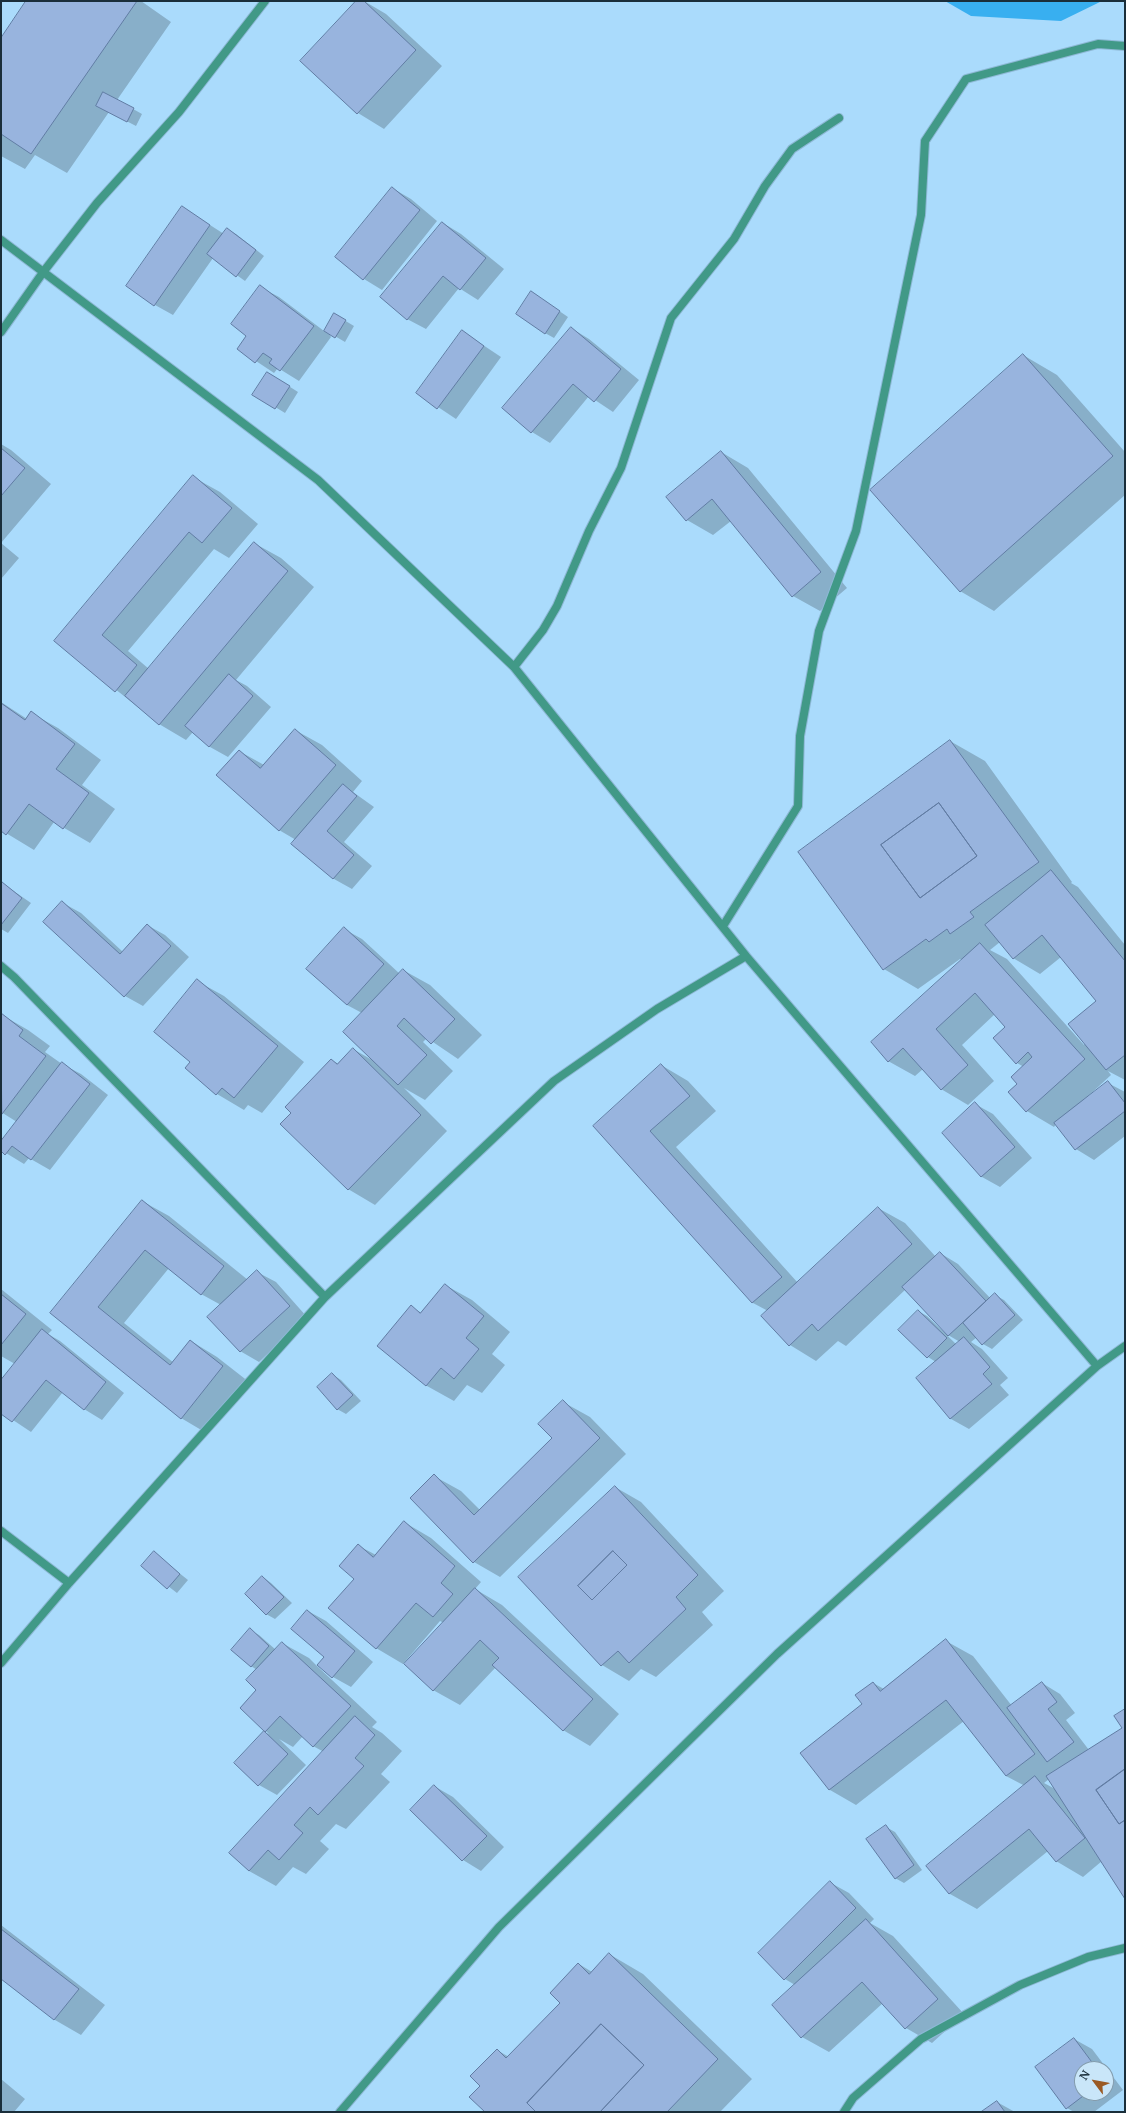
<!DOCTYPE html>
<html>
<head>
<meta charset="utf-8">
<style>
  body { margin:0 }
  #map { position:relative; width:1126px; height:2113px; overflow:hidden; background:#aadbfc; font-family:Merriweather,serif }
  canvas { display:block }
  .frame { position:absolute; inset:0; border:2px solid #1a2e3a; pointer-events:none }
  .north { position:absolute; left:1074px; top:2061px; width:40px; height:40px; box-sizing:border-box; background:#c9e6f9; border:1px solid #839cad; border-radius:50%; rotate:302deg; font-size:11px; font-weight:700; line-height:16px; text-align:center; color:#1a2e3a }
  .north::after { content:''; display:block; margin:auto; width:14px; height:18px; background:#9a5a24; clip-path:polygon(50% 0,100% 100%,50% 72%,0 100%) }
</style>
</head>
<body>
<div id="map">
<canvas width="1126" height="2113"></canvas>
<div class="frame"></div>
<div class="north">N</div>
</div>
<script>
const context = document.querySelector('canvas').getContext('2d');
context.lineJoin = 'round';
function fill(path, color) { context.fillStyle = color; context.fill(path, 'evenodd'); }
function trace(path, color, width, dash) { context.strokeStyle = color; context.lineWidth = width; context.lineCap = dash ? 'butt' : 'round'; context.setLineDash(dash || []); context.stroke(path); }
const water = new Path2D(`
  M 945,1 L 1102,1 L 1061,21 L 971,16 Z`);
const shadow = new Path2D(`
  M 28,1 L 141,1 L 171,22 L 117,100 L 142,114 L 136,126 L 109,112 L 67,173 L 35,155 L 25,169 L 1,156 L 1,40 Z
  M 357,1 L 364,1 L 386,14 L 442,66 L 384,129 L 358,113 Z
  M 392,188 L 411,199 L 437,221 L 382,290 L 364,279 Z
  M 182,207 L 224,234 L 227,229 L 236,234 L 264,256 L 245,281 L 213,258 L 173,315 L 155,305 Z
  M 443,223 L 461,234 L 504,269 L 478,300 L 459,288 L 426,329 L 407,319 Z
  M 260,287 L 279,297 L 324,331 L 334,314 L 354,326 L 345,342 L 328,332 L 331,337 L 299,381 L 278,368 L 274,373 L 238,349 L 248,336 Z
  M 540,298 L 568,317 L 554,338 L 545,333 Z
  M 571,328 L 589,339 L 639,380 L 613,412 L 589,396 L 550,443 L 532,432 L 504,408 Z
  M 462,331 L 501,357 L 456,419 L 417,393 Z
  M 1023,355 L 1057,375 L 1125,452 L 1125,495 L 994,611 L 960,591 Z
  M 276,378 L 298,392 L 285,413 L 254,394 Z
  M 1,444 L 11,450 L 51,484 L 1,543 L 19,558 L 1,579 Z
  M 721,452 L 748,468 L 847,588 L 820,611 L 793,596 L 731,521 L 713,535 L 687,520 Z
  M 193,477 L 220,492 L 258,524 L 229,558 L 214,549 L 128,651 L 149,669 L 254,543 L 281,558 L 314,587 L 236,680 L 247,686 L 271,707 L 228,757 L 210,747 L 193,732 L 186,740 L 159,724 L 55,641 Z
  M 1,702 L 27,719 L 31,713 L 58,728 L 101,760 L 82,785 L 115,809 L 90,843 L 54,822 L 34,850 L 1,830 Z
  M 295,730 L 322,745 L 362,781 L 353,792 L 374,807 L 344,842 L 372,866 L 352,889 L 334,879 L 293,843 L 296,840 L 279,830 L 239,751 L 264,765 Z
  M 950,741 L 985,761 L 1072,882 L 1071,883 L 1078,887 L 1125,945 L 1125,1080 L 1108,1071 L 1111,1075 L 1084,1100 L 1085,1101 L 1108,1083 L 1125,1092 L 1125,1136 L 1094,1160 L 1076,1149 L 1056,1124 L 1054,1127 L 1027,1111 L 1010,1092 L 1018,1084 L 1024,1067 L 1017,1063 L 1006,1027 L 995,1014 L 962,1045 L 994,1081 L 968,1105 L 941,1089 L 923,1069 L 915,1076 L 888,1061 L 962,960 L 960,959 L 918,989 L 884,969 ZM 1000,942 L 1013,958 L 1040,974 L 1061,957 L 1097,1001 L 1084,1045 L 1007,959 L 990,950 Z
  M 2,883 L 31,903 L 8,933 L 1,929 Z
  M 63,903 L 81,913 L 123,952 L 147,925 L 165,935 L 189,957 L 143,1006 L 125,996 Z
  M 344,929 L 362,939 L 400,974 L 403,970 L 430,985 L 482,1035 L 458,1059 L 427,1038 L 423,1042 L 453,1071 L 425,1100 L 404,1088 L 447,1131 L 375,1205 L 348,1189 L 292,1113 L 331,1060 L 339,1064 L 353,1049 L 374,1061 L 362,1013 L 347,1005 Z
  M 197,981 L 224,996 L 304,1062 L 262,1113 L 248,1105 L 244,1110 L 217,1094 L 186,1068 L 192,1062 Z
  M 2,1015 L 28,1030 L 50,1046 L 45,1052 L 62,1064 L 81,1074 L 108,1095 L 50,1170 L 29,1158 L 24,1164 L 1,1150 L 1,1142 L 17,1122 L 1,1112 Z
  M 661,1065 L 688,1081 L 716,1111 L 676,1147 L 798,1283 L 878,1208 L 905,1223 L 936,1257 L 940,1253 L 958,1264 L 991,1299 L 995,1295 L 1004,1300 L 1023,1320 L 992,1349 L 983,1344 L 977,1337 L 971,1342 L 982,1349 L 1008,1378 L 1000,1385 L 1009,1395 L 969,1429 L 951,1419 L 917,1378 L 936,1362 L 928,1357 L 900,1330 L 918,1311 L 927,1316 L 957,1345 L 960,1342 L 948,1335 L 906,1289 L 846,1346 L 838,1341 L 816,1361 L 790,1345 L 768,1311 L 753,1303 L 594,1126 Z
  M 975,1104 L 993,1114 L 1032,1158 L 1000,1187 L 982,1177 L 943,1133 Z
  M 142,1201 L 169,1216 L 248,1280 L 257,1272 L 276,1282 L 307,1317 L 259,1362 L 240,1351 L 221,1305 L 201,1294 L 169,1268 L 124,1323 L 174,1363 L 191,1341 L 217,1357 L 249,1382 L 208,1434 L 181,1418 L 51,1313 Z
  M 445,1285 L 472,1300 L 510,1332 L 492,1354 L 505,1365 L 482,1393 L 467,1385 L 454,1401 L 427,1386 L 379,1346 L 411,1307 L 422,1313 Z
  M 1,1289 L 52,1330 L 48,1334 L 60,1341 L 124,1393 L 102,1420 L 84,1409 L 63,1392 L 31,1432 L 1,1412 L 1,1382 L 15,1364 L 1,1356 Z
  M 332,1374 L 341,1380 L 361,1401 L 346,1414 L 337,1409 Z
  M 563,1402 L 590,1417 L 626,1454 L 500,1577 L 474,1562 L 434,1476 L 461,1491 L 480,1510 L 554,1438 Z
  M 615,1487 L 641,1502 L 724,1591 L 702,1612 L 713,1625 L 656,1677 L 641,1669 L 629,1681 L 602,1665 L 519,1577 Z
  M 404,1522 L 431,1538 L 481,1582 L 475,1589 L 502,1605 L 619,1714 L 590,1746 L 563,1730 L 496,1667 L 460,1705 L 433,1690 L 444,1623 L 440,1621 L 403,1664 L 376,1648 L 355,1579 L 359,1546 L 376,1555 Z
  M 154,1553 L 188,1580 L 177,1593 L 142,1566 Z
  M 263,1577 L 271,1583 L 292,1603 L 275,1619 L 266,1614 Z
  M 308,1611 L 326,1621 L 373,1662 L 351,1687 L 333,1677 L 318,1665 L 317,1666 L 377,1722 L 372,1727 L 382,1733 L 402,1751 L 381,1774 L 390,1782 L 346,1829 L 336,1824 L 320,1841 L 329,1849 L 306,1874 L 293,1867 L 276,1886 L 249,1871 L 324,1752 L 313,1746 L 303,1736 L 293,1747 L 279,1739 L 306,1765 L 277,1795 L 259,1785 L 264,1732 L 269,1734 L 241,1708 L 258,1690 L 257,1670 L 251,1666 L 250,1630 L 259,1635 L 276,1650 L 282,1643 L 309,1658 L 317,1666 L 325,1657 Z
  M 946,1641 L 973,1656 L 1012,1706 L 1042,1683 L 1060,1694 L 1075,1713 L 1066,1720 L 1089,1750 L 1123,1728 L 1125,1710 L 1125,1897 L 1102,1861 L 1083,1877 L 1056,1861 L 1048,1851 L 977,1909 L 950,1894 L 927,1866 L 1025,1786 L 1006,1776 L 964,1721 L 856,1805 L 830,1790 L 801,1753 L 864,1705 L 873,1683 L 884,1689 ZM 1049,1779 L 1057,1790 L 1044,1783 Z
  M 434,1786 L 453,1797 L 504,1847 L 481,1871 L 463,1860 L 412,1810 Z
  M 886,1827 L 895,1832 L 922,1870 L 904,1883 L 895,1878 Z
  M 831,1883 L 849,1893 L 874,1919 L 870,1923 L 893,1936 L 964,2014 L 932,2043 L 906,2028 L 883,2003 L 829,2052 L 802,2037 L 795,1985 L 785,1979 L 759,1953 Z
  M 1,1925 L 105,2005 L 81,2035 L 55,2020 L 1,1978 Z
  M 609,1954 L 643,1974 L 752,2079 L 720,2112 L 487,2112 L 481,2086 L 497,2050 L 509,2057 L 561,2003 L 579,1964 L 592,1972 Z
  M 1074,2039 L 1092,2049 L 1123,2090 L 1094,2112 L 1074,2112 L 1067,2108 ZM 1082,2069 L 1106,2069 L 1106,2093 L 1082,2093 Z
  M 1,2079 L 25,2099 L 14,2112 L 1,2112 Z
  M 997,2102 L 1015,2112 L 983,2112 Z`);
const building = new Path2D(`
  M 26,1 L 137,1 L 31,154 L 1,134 L 1,38 Z
  M 356,1 L 364,1 L 416,50 L 357,114 L 300,61 Z
  M 103,92 L 134,108 L 127,122 L 96,106 Z
  M 392,187 L 420,210 L 363,280 L 335,257 Z
  M 182,206 L 210,225 L 154,306 L 126,286 Z
  M 442,222 L 486,258 L 460,290 L 443,276 L 407,320 L 380,297 Z
  M 227,228 L 256,250 L 236,277 L 207,254 Z
  M 260,285 L 314,326 L 280,371 L 269,363 L 272,359 L 263,353 L 255,363 L 237,349 L 246,336 L 231,324 Z
  M 531,291 L 560,311 L 545,334 L 516,314 Z
  M 334,313 L 346,320 L 335,338 L 324,331 Z
  M 571,327 L 621,369 L 594,402 L 573,384 L 531,433 L 502,408 Z
  M 462,330 L 484,346 L 437,409 L 416,393 Z
  M 1023,354 L 1113,456 L 960,592 L 870,490 Z
  M 267,372 L 290,386 L 275,409 L 252,395 Z
  M 1,448 L 25,468 L 1,496 Z
  M 721,451 L 821,572 L 792,597 L 712,499 L 686,521 L 666,497 Z
  M 193,475 L 232,508 L 202,543 L 189,532 L 102,635 L 137,665 L 115,692 L 54,641 Z
  M 254,542 L 288,571 L 159,725 L 125,696 Z
  M 229,674 L 253,696 L 209,747 L 185,726 Z
  M 1,703 L 25,720 L 31,711 L 75,744 L 56,769 L 89,793 L 63,829 L 29,804 L 6,835 L 1,831 Z
  M 295,729 L 336,765 L 279,831 L 216,775 L 239,750 L 260,768 Z
  M 950,740 L 1039,862 L 970,912 L 974,917 L 950,934 L 947,929 L 929,942 L 926,939 L 883,970 L 798,852 ZM 939,803 L 977,856 L 920,898 L 881,845 Z
  M 343,784 L 357,796 L 327,831 L 354,855 L 333,879 L 291,844 Z
  M 939,803 L 977,856 L 920,898 L 881,845 Z
  M 1051,870 L 1125,961 L 1125,1055 L 1106,1070 L 1068,1024 L 1096,1001 L 1042,935 L 1013,959 L 985,925 Z
  M 2,882 L 22,898 L 1,925 L 1,883 Z
  M 62,901 L 120,954 L 147,924 L 171,946 L 124,997 L 43,922 Z
  M 344,927 L 384,964 L 347,1005 L 306,969 Z
  M 980,943 L 1085,1059 L 1026,1112 L 1008,1092 L 1017,1084 L 1011,1077 L 1032,1057 L 1028,1052 L 1016,1064 L 993,1038 L 1005,1027 L 975,993 L 936,1029 L 968,1065 L 941,1090 L 903,1048 L 888,1062 L 871,1042 Z
  M 403,969 L 455,1019 L 431,1044 L 404,1018 L 397,1026 L 427,1055 L 398,1085 L 343,1032 Z
  M 197,979 L 278,1046 L 234,1098 L 222,1088 L 216,1095 L 185,1068 L 190,1062 L 154,1032 Z
  M 1,1013 L 23,1030 L 19,1036 L 46,1056 L 2,1114 Z
  M 353,1048 L 421,1115 L 348,1190 L 280,1124 L 291,1113 L 285,1107 L 331,1059 L 337,1064 Z
  M 62,1062 L 90,1084 L 31,1160 L 12,1146 L 5,1155 L 1,1151 L 1,1141 Z
  M 661,1064 L 690,1096 L 650,1131 L 782,1277 L 752,1303 L 593,1126 Z
  M 1108,1081 L 1125,1103 L 1125,1111 L 1075,1150 L 1054,1123 Z
  M 975,1102 L 1015,1147 L 981,1177 L 942,1133 Z
  M 142,1200 L 224,1266 L 201,1295 L 145,1250 L 98,1307 L 170,1365 L 190,1340 L 223,1366 L 181,1419 L 50,1313 Z
  M 878,1207 L 912,1244 L 818,1331 L 812,1324 L 789,1346 L 761,1316 Z
  M 940,1252 L 986,1301 L 948,1336 L 902,1287 Z
  M 257,1270 L 290,1306 L 240,1352 L 207,1317 Z
  M 445,1284 L 484,1316 L 466,1338 L 479,1349 L 454,1379 L 441,1368 L 426,1386 L 377,1346 L 411,1305 L 420,1313 Z
  M 995,1293 L 1015,1315 L 982,1345 L 963,1323 Z
  M 1,1294 L 26,1314 L 1,1345 Z
  M 918,1310 L 947,1338 L 927,1358 L 898,1330 Z
  M 42,1329 L 106,1382 L 84,1410 L 46,1380 L 12,1422 L 1,1414 L 1,1380 Z
  M 964,1337 L 990,1367 L 983,1374 L 992,1384 L 950,1419 L 916,1378 Z
  M 332,1373 L 353,1395 L 337,1410 L 317,1387 Z
  M 563,1400 L 600,1438 L 473,1563 L 410,1498 L 434,1474 L 474,1515 L 552,1438 L 538,1424 Z
  M 615,1486 L 698,1575 L 676,1597 L 686,1609 L 629,1663 L 618,1651 L 601,1666 L 518,1577 ZM 613,1551 L 627,1565 L 592,1600 L 578,1586 Z
  M 404,1521 L 455,1566 L 441,1583 L 453,1594 L 433,1617 L 416,1603 L 376,1649 L 328,1608 L 354,1579 L 339,1566 L 358,1544 L 373,1557 Z
  M 154,1551 L 180,1574 L 167,1589 L 141,1566 Z
  M 613,1551 L 627,1565 L 592,1600 L 578,1586 Z
  M 262,1576 L 284,1597 L 266,1615 L 245,1594 Z
  M 475,1588 L 593,1699 L 563,1731 L 492,1665 L 499,1658 L 480,1640 L 433,1691 L 404,1664 Z
  M 307,1610 L 355,1651 L 332,1678 L 317,1665 L 324,1657 L 291,1629 Z
  M 250,1628 L 269,1646 L 251,1667 L 231,1650 Z
  M 946,1639 L 1035,1754 L 1006,1776 L 946,1700 L 829,1790 L 800,1753 L 862,1704 L 855,1695 L 873,1682 L 880,1691 Z
  M 282,1642 L 351,1706 L 313,1747 L 280,1716 L 265,1732 L 240,1708 L 256,1690 L 246,1680 Z
  M 1042,1682 L 1057,1702 L 1048,1709 L 1074,1742 L 1047,1762 L 1007,1708 Z
  M 1125,1709 L 1125,1769 L 1096,1790 L 1119,1824 L 1125,1820 L 1125,1899 L 1046,1776 L 1122,1728 L 1114,1716 Z
  M 355,1716 L 375,1735 L 355,1758 L 364,1766 L 318,1815 L 310,1807 L 294,1825 L 303,1833 L 279,1860 L 268,1850 L 249,1871 L 229,1853 Z
  M 264,1731 L 288,1754 L 258,1786 L 234,1763 Z
  M 1125,1769 L 1125,1820 L 1119,1824 L 1096,1790 Z
  M 1035,1776 L 1085,1838 L 1056,1862 L 1029,1829 L 949,1894 L 926,1866 Z
  M 434,1785 L 487,1836 L 462,1861 L 410,1810 Z
  M 886,1825 L 914,1865 L 895,1879 L 866,1839 Z
  M 830,1881 L 856,1908 L 784,1980 L 758,1953 Z
  M 866,1919 L 938,1999 L 905,2029 L 862,1982 L 801,2038 L 772,2005 Z
  M 1,1929 L 79,1989 L 54,2020 L 1,1979 Z
  M 609,1953 L 718,2059 L 667,2112 L 600,2112 L 644,2065 L 601,2024 L 527,2103 L 536,2112 L 485,2112 L 469,2097 L 480,2086 L 470,2076 L 497,2049 L 506,2058 L 560,2003 L 550,1993 L 578,1963 L 589,1974 Z
  M 601,2024 L 644,2065 L 600,2112 L 536,2112 L 527,2103 Z
  M 1074,2038 L 1097,2069 L 1082,2069 L 1082,2093 L 1087,2093 L 1066,2109 L 1035,2067 Z
  M 997,2101 L 1005,2112 L 981,2112 Z`);
const minor = new Path2D(`
  M 1,240 L 318,480 L 514,667 L 746,956
  M 1,332 L 44,271 L 97,203 L 179,112 L 265,1
  M 514,667 L 543,630 L 557,606 L 589,531 L 621,468 L 671,318 L 734,239 L 765,186 L 792,149 L 839,118
  M 723,926 L 798,806 L 800,736 L 819,631 L 856,531 L 921,215 L 925,141 L 966,79 L 1098,44 L 1125,46
  M 1,966 L 14,977 L 325,1297
  M 1,1531 L 69,1583
  M 1,1663 L 69,1583 L 325,1297 L 554,1081 L 657,1009 L 746,956 L 1097,1366
  M 340,2112 L 499,1927 L 777,1654 L 1097,1366 L 1125,1346
  M 844,2112 L 853,2098 L 921,2039 L 1020,1985 L 1088,1957 L 1125,1948`);
fill(water, '#38aff0');
fill(shadow, '#0003');
fill(building, '#98b4de');
trace(building, '#617ca3', 1);
trace(minor, '#8db8d5', 10);
trace(minor, '#419987', 8);
</script>
</body>
</html>
